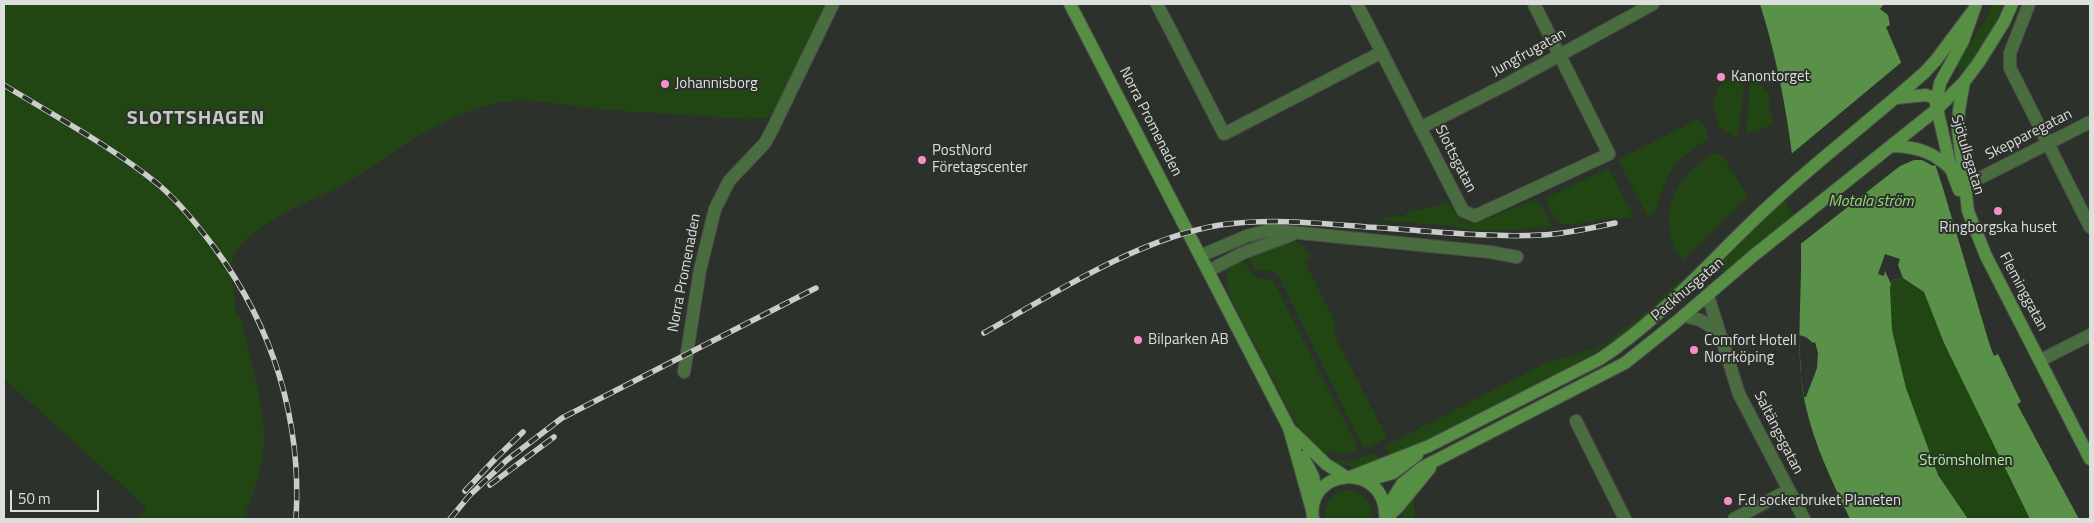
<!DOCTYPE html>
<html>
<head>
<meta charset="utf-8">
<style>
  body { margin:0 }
  #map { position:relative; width:2094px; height:523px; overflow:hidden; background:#2d312c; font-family:"Titillium Web",sans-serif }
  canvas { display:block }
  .frame { position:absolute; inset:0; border:5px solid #dcdfdc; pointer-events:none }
  .scale { position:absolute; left:10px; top:490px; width:89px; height:22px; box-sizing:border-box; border:2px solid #dcdfdc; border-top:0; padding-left:6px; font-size:15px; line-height:18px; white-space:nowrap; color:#dcdfdc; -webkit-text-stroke:4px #2d312c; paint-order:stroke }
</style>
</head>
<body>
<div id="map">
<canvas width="2094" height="523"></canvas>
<div class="frame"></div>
<div class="scale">50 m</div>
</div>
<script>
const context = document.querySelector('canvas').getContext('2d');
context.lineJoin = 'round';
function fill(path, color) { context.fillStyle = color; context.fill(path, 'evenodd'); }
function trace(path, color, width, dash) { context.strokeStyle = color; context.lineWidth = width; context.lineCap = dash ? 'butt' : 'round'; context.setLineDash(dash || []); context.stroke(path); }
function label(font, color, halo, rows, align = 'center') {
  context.font = font + ' "Titillium Web",sans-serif'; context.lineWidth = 4; context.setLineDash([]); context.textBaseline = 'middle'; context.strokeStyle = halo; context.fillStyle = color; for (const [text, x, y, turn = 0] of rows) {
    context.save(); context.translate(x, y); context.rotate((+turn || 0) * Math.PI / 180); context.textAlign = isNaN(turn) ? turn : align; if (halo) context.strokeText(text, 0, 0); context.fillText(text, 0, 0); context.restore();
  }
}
const green = new Path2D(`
  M 4,4 L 825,4 L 772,117 C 751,122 726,117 704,116 C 665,113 625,112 587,108 C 555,104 525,96 493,104 C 434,118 394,155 344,184 C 311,203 237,226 231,267 C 229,282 238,296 235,311 L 242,322 C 249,357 266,410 264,445 C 262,471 253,495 243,519 L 137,519 L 147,508 L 4,379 Z
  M 1993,4 L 2003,4 L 1992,30 L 1964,72 L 1956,66 L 1985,21 Z
  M 1734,78 L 1744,87 L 1738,136 L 1735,137 L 1719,127 L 1713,102 L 1720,84 Z
  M 1756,81 L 1769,93 L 1769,110 L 1774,122 L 1759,131 L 1746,133 L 1750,84 Z
  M 1698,119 L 1707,130 L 1708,139 C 1692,150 1677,158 1668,176 C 1659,191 1662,206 1648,217 L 1618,160 Z
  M 1716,152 L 1723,156 L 1748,197 L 1683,260 C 1675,252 1672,244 1670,233 C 1665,194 1684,171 1716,152 Z
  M 1608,168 L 1634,217 L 1605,219 L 1569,225 L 1557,223 L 1545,199 Z
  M 1534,200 L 1541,204 L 1552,226 C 1530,229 1473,235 1454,226 L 1377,220 L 1391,216 L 1403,216 L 1411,211 L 1437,206 L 1446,201 L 1462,221 L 1476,223 Z
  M 1784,201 L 1794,215 L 1723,273 L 1716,268 L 1745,237 Z
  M 1296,242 L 1305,247 L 1311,256 L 1304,260 L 1336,324 L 1333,333 L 1387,438 L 1364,449 L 1278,275 L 1273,271 L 1255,270 L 1247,256 L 1280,244 Z
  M 1242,258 L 1254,277 L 1273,281 L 1356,444 L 1357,451 L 1345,454 L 1329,451 L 1324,456 L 1308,440 L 1289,411 L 1228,292 L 1226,269 L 1230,263 Z
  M 1898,278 L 1903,278 L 1924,292 L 1944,343 L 2030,519 L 1968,519 L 1938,475 L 1906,388 L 1892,330 L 1890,288 L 1892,280 Z
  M 1680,280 L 1682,281 C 1637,333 1580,362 1520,393 C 1477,415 1434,436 1391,458 L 1385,446 L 1546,363 L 1593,349 L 1608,342 L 1654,306 Z
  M 1376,453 L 1380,463 L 1357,468 L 1334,463 L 1338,460 L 1351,461 Z
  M 1351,490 C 1365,494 1373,504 1372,519 L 1325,519 C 1324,502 1333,491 1351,490 Z
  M 1411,499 L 1414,503 L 1414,519 L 1400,519 Z`);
const water = new Path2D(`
  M 1760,4 L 1884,4 L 1880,9 L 1888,15 L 1890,25 L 1886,27 L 1901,62 L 1942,185 L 1990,346 L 1994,356 L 1998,354 L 2021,402 L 2017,404 L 2079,519 L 2030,519 L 1944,343 L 1924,292 L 1903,278 L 1892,280 L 1890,288 L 1892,330 L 1906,388 L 1938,475 L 1968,519 L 1850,519 C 1832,481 1814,445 1805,403 C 1795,352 1802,301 1801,249 C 1801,233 1798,216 1797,200 C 1791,134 1780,67 1760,4 Z`);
const pier = new Path2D(`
  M 1903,61 L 1938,164 L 1933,166 L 1922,160 L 1914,160 L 1900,166 L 1798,246 L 1790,155 Z
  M 1885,254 L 1900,259 L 1898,265 L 1903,278 L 1892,280 L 1891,284 L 1885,271 L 1884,276 L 1878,274 Z
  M 1799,335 L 1806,337 L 1813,343 L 1815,342 L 1818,353 L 1817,368 L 1806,397 L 1804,397 L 1801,376 Z`);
const street = new Path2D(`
  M 1157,4 L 1224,134 L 1382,52
  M 1357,4 L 1463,211 L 1475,216 L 1609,154 L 1534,4
  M 2029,4 L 2010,53 L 2010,68 L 2090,227
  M 1420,128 L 1505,85 L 1653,4
  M 1982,177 L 2090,122
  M 1200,256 L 1247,236 L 1270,230 L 1490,252 L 1517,257
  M 1208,271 L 1243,253 L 1291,235
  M 1708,296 L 1739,394 L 1804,519
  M 1685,316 L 1700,320 L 1718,331
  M 2041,360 L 2090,335
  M 684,372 L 700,270 L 715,209 L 729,181 L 765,143 L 772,130 L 833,4
  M 1576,421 L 1625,519
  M 1734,519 L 1789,490`);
const secondary = new Path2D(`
  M 1070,4 L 1289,428 L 1312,510
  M 1964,82 L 1959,110 L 1958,130 L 1968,211 L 1986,256 L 2090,459
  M 1897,98 L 1926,95 L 1942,101
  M 1893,146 C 1918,147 1933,152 1951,169
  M 1959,190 L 1951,169 L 1936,104 L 1940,83 L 1963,41 L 1976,4
  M 1293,432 L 1326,464 L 1346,477
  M 1303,457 L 1313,476 L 1316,496
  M 1350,477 L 1429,446 L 1600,359 C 1665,316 1715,255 1772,203 C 1821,157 1875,117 1925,72 L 1936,60 L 1972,12
  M 1365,481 L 1393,473 L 1417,455
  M 1385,511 L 1402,484 L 1423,467 L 1625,363 L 1675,323 L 1753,256 L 1936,110 L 1964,82 L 1979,62 L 2004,22 L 2012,4
  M 1313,519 C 1305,468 1384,461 1385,514
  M 1385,519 L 1398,507 L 1430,468`);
const rail = new Path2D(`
  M 4,85 C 56,117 111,146 159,185 C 180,203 197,225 214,247 C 273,327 302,420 296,519
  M 984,333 C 1054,293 1140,238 1220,225 C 1269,218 1318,223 1367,227 C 1424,230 1483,238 1541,235 C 1565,234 1591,228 1615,223
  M 490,485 L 554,437
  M 465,491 L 496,458 L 523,432
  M 450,519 L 469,496 L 507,460 L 562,418 L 816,288`);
const markers = [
  [1721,77,5,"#fa8fc7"],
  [665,84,5,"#fa8fc7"],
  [922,160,5,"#fa8fc7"],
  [1998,211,5,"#fa8fc7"],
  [1138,340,5,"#fa8fc7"],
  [1694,350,5,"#fa8fc7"],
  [1728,501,5,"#fa8fc7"]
];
const streetNames = [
  ["Jungfrugatan",1529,53,-29],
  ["Norra Promenaden",1150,122,63],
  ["Skepparegatan",2029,135,-27],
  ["Sjötullsgatan",1967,155,73],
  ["Slottsgatan",1455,159,63],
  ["Norra Promenaden",685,273,-79],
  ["Packhusgatan",1688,290,-40],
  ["Fleminggatan",2023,292,62],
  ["Saltängsgatan",1778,433,63]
];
const poiNames = [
  ["Kanontorget",1731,77],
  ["Johannisborg",675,84],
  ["PostNord",932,151],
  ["Företagscenter",932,168],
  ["Ringborgska huset",1998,228,"center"],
  ["Bilparken AB",1148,340],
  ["Comfort Hotell",1704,341],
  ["Norrköping",1704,358],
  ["F.d sockerbruket Planeten",1738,501]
];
const parkNames = [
  ["Strömsholmen",1966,461]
];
const waterNames = [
  ["Motala ström",1871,202]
];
const districtNames = [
  ["SLOTTSHAGEN",196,119]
];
fill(green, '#214614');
fill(water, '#5a9148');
fill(pier, '#2d312c');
trace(street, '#494d48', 14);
trace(secondary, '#494d48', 14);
trace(street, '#4a6d3f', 12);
trace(secondary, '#568e44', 12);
trace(rail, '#cacdca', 5.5);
trace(rail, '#2d312c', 4, [11]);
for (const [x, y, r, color] of markers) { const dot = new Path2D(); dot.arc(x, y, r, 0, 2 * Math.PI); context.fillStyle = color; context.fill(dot); trace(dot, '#2d312c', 2); }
label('15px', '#dcdfdc', '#2d312c', streetNames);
label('15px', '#dcdfdc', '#2d312c', poiNames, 'left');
label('15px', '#a9f491', '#2d312c', parkNames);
label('italic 16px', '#91da79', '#2d312c', waterNames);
context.letterSpacing = '1px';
label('bold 20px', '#c5cac4', '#2d312c', districtNames);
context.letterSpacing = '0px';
</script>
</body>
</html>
